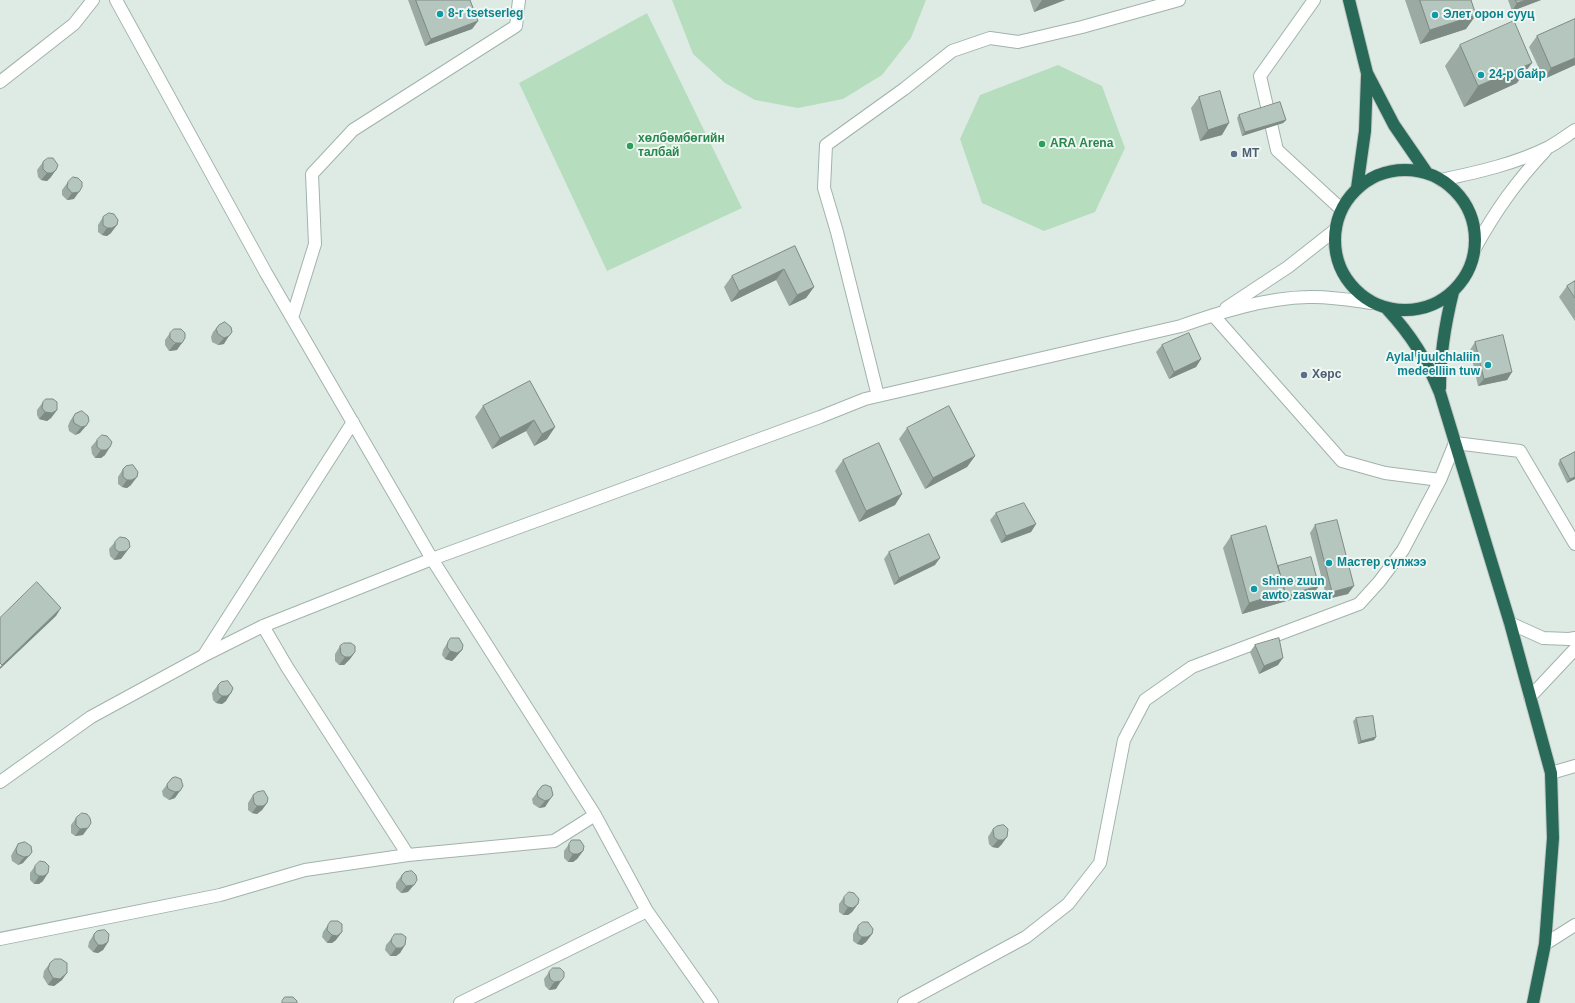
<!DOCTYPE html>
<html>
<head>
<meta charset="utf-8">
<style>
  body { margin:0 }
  canvas { display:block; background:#deebe4 }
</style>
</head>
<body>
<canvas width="1575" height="1003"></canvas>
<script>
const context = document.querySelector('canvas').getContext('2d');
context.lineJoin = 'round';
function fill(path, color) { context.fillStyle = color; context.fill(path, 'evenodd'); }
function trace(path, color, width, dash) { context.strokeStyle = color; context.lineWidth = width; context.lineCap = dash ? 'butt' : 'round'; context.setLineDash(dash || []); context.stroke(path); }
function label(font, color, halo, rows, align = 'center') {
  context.font = font + ' Helvetica,sans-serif'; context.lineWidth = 4; context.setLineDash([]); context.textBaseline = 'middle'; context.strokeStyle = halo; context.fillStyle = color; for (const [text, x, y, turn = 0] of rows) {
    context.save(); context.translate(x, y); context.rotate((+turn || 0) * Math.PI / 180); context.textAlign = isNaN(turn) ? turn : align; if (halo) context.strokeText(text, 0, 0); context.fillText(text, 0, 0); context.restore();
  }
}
const green = new Path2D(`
  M 672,0 L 926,0 L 911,38 L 882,75 L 843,99 L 798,108 L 755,100 L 725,83 L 693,54 Z
  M 647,13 L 742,208 L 607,271 L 519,83 Z
  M 1058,65 L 1102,86 L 1125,148 L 1095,212 L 1044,231 L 982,203 L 960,139 L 980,95 Z`);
const minor = new Path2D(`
  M 116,0 L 266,273 L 432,559 L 595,815 L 647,911 L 712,1003
  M 1314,0 L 1260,76 L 1277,150 L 1341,209
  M 0,82 L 74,24 L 93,0
  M 1441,180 C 1478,172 1515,164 1549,147 C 1558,142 1566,136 1575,130
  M 1475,248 C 1496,210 1516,182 1545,151
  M 1226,308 L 1288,267 L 1335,230
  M 1213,315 L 1342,461 L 1385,473 L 1440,480
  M 292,318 L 315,244 L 312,174 L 353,130 L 516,26 L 519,0
  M 878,396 L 837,232 L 824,188 L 826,145 L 904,89 L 952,51 L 990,38 L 1018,42 L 1082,27 L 1179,0
  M 1510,623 L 1543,638 L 1569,639 L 1575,638
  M 263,626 L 287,667 L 408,855
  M 204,655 L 353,422
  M 1530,697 L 1575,649
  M 1551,773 L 1575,766
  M 0,782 L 91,717 L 203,656 L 263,626 L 432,559 L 820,417 L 865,399 L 1181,326 C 1221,312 1265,298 1308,297 C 1330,296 1351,300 1372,303
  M 0,939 L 220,895 L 305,870 L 408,855 L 554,841 L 595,815
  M 1545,944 L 1575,925
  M 460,1003 L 647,911
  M 904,1003 L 1026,937 L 1068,904 L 1100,863 L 1124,740 L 1145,700 L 1192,667 L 1359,604 L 1379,582 L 1403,550 L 1440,480 L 1455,443 L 1520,451 L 1575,544`);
const highway = new Path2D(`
  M 1349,0 L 1367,73 L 1394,125 L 1427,173
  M1335 240a70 70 0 1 1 140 0a70 70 0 1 1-140 0Z
  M 1357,188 L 1365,131 L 1367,76
  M 1387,309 C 1412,336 1426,359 1440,393 L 1510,623 L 1551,773 L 1553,838 L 1545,944 L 1533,1003
  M 1440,388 C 1440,355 1445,324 1453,292`);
const wall = new Path2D(`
  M 408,0 L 470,0 L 478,21 L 472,29 L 425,46 Z
  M 1030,0 L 1065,0 L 1034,12 Z
  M 1405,0 L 1471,0 L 1476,15 L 1466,29 L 1420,44 Z
  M 1508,0 L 1541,0 L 1512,11 Z
  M 1575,19 L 1575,65 L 1544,79 L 1529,47 L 1537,36 Z
  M 1460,45 L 1517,83 L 1464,107 L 1445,66 Z
  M 1199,97 L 1222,135 L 1200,141 L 1191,108 Z
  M 1239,115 L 1286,120 L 1283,123 L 1242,136 L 1237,118 Z
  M 43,162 L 51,177 L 47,181 L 41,180 L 38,177 L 37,170 Z
  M 68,182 L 74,199 L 67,200 L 62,195 L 62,190 Z
  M 103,217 L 111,233 L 107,236 L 102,235 L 98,232 L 98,225 Z
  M 795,246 L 814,287 L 806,298 L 789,306 L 776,280 L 731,302 L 724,287 L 732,276 Z
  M 1575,281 L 1575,321 L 1559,297 L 1567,286 Z
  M 225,322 L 224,344 L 218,345 L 212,342 L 211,337 L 213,332 L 219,325 Z
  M 170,333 L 177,350 L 169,351 L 165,345 L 165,340 Z
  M 1475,342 L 1512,372 L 1507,380 L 1478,386 L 1470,350 Z
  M 1162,345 L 1201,359 L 1196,367 L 1169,379 L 1156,352 Z
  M 530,381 L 555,427 L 547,439 L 534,446 L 526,431 L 492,449 L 475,417 L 483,406 Z
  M 43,402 L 57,410 L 51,418 L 47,421 L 39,419 L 37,415 L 37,410 Z
  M 82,411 L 80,433 L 75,435 L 69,431 L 68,426 L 70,421 L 75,414 Z
  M 907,428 L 975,456 L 967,467 L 925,489 L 899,439 Z
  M 97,440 L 105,455 L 101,458 L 95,458 L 92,454 L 91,447 Z
  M 1575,452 L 1575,479 L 1567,483 L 1558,464 L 1560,460 Z
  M 843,460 L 902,494 L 895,505 L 859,522 L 835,471 Z
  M 123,469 L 131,485 L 127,488 L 122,487 L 118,484 L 118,477 Z
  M 996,513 L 1036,524 L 1031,532 L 1001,543 L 990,520 Z
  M 1315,525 L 1348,594 L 1327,599 L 1310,533 Z
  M 1231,536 L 1278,566 L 1314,593 L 1242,614 L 1223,548 Z
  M 120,537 L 121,559 L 114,560 L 110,556 L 109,549 L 115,542 Z
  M 889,552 L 935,565 L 894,585 L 884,559 Z
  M 448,642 L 456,657 L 452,661 L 445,659 L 442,655 L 443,650 Z
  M 1255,645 L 1278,665 L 1259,674 L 1250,652 Z
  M 340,646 L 355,652 L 350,659 L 344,665 L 339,665 L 335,661 L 335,654 Z
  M 218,685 L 226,701 L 222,704 L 216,703 L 213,700 L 212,693 Z
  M 1356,718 L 1376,737 L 1374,740 L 1358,744 L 1353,721 Z
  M 176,777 L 175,798 L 169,800 L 163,796 L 162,791 L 172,778 Z
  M 542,786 L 553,795 L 545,807 L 539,808 L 533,804 L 532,799 Z
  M 253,795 L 267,803 L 262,810 L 257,814 L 252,813 L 248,810 L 248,803 Z
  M 76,818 L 83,835 L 75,836 L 71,833 L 71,825 Z
  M 993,829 L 1002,844 L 998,848 L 992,847 L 989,844 L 988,837 Z
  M 25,842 L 23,863 L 18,865 L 12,861 L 11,856 L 13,852 L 18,844 Z
  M 569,844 L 583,851 L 577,859 L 573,862 L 568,862 L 564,858 L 564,851 Z
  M 35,866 L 43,881 L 39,884 L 34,884 L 30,880 L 30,873 Z
  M 402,875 L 408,892 L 401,893 L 396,888 L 396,883 Z
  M 844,897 L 858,904 L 852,912 L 848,915 L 843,915 L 839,912 L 839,904 Z
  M 328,925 L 336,940 L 332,943 L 327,943 L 322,937 L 323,932 Z
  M 858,926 L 872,934 L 866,942 L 862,945 L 857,944 L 853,941 L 853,934 Z
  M 94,934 L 108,942 L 103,950 L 98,953 L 93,952 L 88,947 L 89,942 Z
  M 392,938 L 405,945 L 400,953 L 396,956 L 390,956 L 385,950 L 386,945 Z
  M 50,963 L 62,980 L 54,986 L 48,985 L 43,977 L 44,971 Z
  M 549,972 L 556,989 L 549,990 L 545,986 L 544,979 Z`);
const shadedWall = new Path2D(`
  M 1042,0 L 1065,0 L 1034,12 Z
  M 1526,0 L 1541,0 L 1512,11 L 1517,3 Z
  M 1476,15 L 1466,29 L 1420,44 L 1430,30 Z
  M 478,21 L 472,29 L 425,46 L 431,39 Z
  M 1575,58 L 1575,65 L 1544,79 L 1551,68 Z
  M 1532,63 L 1517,83 L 1464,107 L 1478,86 Z
  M 1286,120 L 1283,123 L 1242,136 L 1245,132 Z
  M 1229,123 L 1222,135 L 1200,141 L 1208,130 Z
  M 56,170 L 51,177 L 47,181 L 41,180 L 47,173 Z
  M 79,192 L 74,199 L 67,200 L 72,193 Z
  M 117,225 L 111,233 L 107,236 L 102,235 L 107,228 Z
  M 784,269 L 776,280 L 731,302 L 739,291 Z
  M 814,287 L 806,298 L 789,306 L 797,295 Z
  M 229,336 L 224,344 L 218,345 L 224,338 Z
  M 175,343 L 182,343 L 177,350 L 169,351 Z
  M 1201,359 L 1196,367 L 1169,379 L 1174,372 Z
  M 1512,372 L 1507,380 L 1478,386 L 1484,379 Z
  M 57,410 L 51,418 L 47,421 L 39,419 L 45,412 Z
  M 534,420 L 526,431 L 492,449 L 500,438 Z
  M 86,426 L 80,433 L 75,435 L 81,427 Z
  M 555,427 L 547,439 L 534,446 L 542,434 Z
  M 110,447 L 105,455 L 101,458 L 95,458 L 101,450 Z
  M 975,456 L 967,467 L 925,489 L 933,478 Z
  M 137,477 L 131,485 L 127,488 L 122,487 L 127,480 Z
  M 1575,477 L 1575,479 L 1567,483 L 1570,479 Z
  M 902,494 L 895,505 L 859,522 L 866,511 Z
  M 1036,524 L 1031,532 L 1001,543 L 1006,536 Z
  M 130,547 L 121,559 L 114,560 L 119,552 Z
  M 940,558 L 935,565 L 894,585 L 899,578 Z
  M 1319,586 L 1314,593 L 1242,614 L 1249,603 L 1285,592 Z
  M 1354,586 L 1348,594 L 1327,599 L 1332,592 Z
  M 61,608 L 56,616 L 0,669 L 0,667 L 2,665 Z
  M 462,650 L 456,657 L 452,661 L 445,659 L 450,651 Z
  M 355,652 L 350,659 L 344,665 L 339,665 L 345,657 Z
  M 1283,658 L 1278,665 L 1259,674 L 1264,666 Z
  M 231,693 L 226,701 L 222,704 L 216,703 L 222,696 Z
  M 1376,737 L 1374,740 L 1358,744 L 1361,741 Z
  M 180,791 L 175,798 L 169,800 L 175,792 Z
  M 550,799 L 545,807 L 539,808 L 545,801 Z
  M 267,803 L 262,810 L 257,814 L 252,813 L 257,806 Z
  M 88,828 L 83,835 L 75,836 L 80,829 Z
  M 1007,837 L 1002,844 L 998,848 L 992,847 L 998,840 Z
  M 583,851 L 577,859 L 573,862 L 568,862 L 573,854 Z
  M 29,856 L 23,863 L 18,865 L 24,857 Z
  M 48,873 L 43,881 L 39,884 L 34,884 L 39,876 Z
  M 414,885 L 408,892 L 401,893 L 406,886 Z
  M 858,904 L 852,912 L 848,915 L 843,915 L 848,907 Z
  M 342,932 L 336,940 L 332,943 L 327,943 L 332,935 Z
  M 872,934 L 866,942 L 862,945 L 857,944 L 862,937 Z
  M 108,942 L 103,950 L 98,953 L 93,952 L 98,945 Z
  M 405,945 L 400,953 L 396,956 L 390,956 L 396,948 Z
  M 67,973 L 62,980 L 54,986 L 48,985 L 53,978 Z
  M 561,981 L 556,989 L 549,990 L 554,982 Z`);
const building = new Path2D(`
  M 416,0 L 470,0 L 478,21 L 431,39 Z
  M 1420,0 L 1471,0 L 1476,15 L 1430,30 Z
  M 1516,0 L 1526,0 L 1517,3 Z
  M 1575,19 L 1575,58 L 1551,68 L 1537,36 Z
  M 1514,21 L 1532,63 L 1478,86 L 1460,45 Z
  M 1220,91 L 1229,123 L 1208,130 L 1199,97 Z
  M 1280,102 L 1286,120 L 1245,132 L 1239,115 Z
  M 48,158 L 53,158 L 58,165 L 56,170 L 52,173 L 47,173 L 43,169 L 43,162 Z
  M 73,177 L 78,178 L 82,182 L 82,187 L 79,192 L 72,193 L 67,187 L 68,182 Z
  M 109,213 L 114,214 L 118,220 L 117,225 L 112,228 L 107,228 L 103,225 L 103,217 Z
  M 795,246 L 814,287 L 797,295 L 784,269 L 739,291 L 732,276 Z
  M 1575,281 L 1575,298 L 1567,286 Z
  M 225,322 L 231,327 L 232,332 L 229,336 L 224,338 L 218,334 L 216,329 L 219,325 Z
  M 174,329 L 181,329 L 185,333 L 185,338 L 182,343 L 175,343 L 170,338 L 170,333 Z
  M 1189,333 L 1201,359 L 1174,372 L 1162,345 Z
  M 1503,335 L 1512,372 L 1484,379 L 1475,342 Z
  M 530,381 L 555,427 L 542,434 L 534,420 L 500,438 L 483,406 Z
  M 46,399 L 53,399 L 57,402 L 57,410 L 52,413 L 45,412 L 42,408 L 43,402 Z
  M 949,406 L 975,456 L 933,478 L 907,428 Z
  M 82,411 L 88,416 L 89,421 L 86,426 L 81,427 L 74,423 L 73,418 L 75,414 Z
  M 102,435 L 107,436 L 112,442 L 110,447 L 106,450 L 101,450 L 97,447 L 97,440 Z
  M 879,443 L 902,494 L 866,511 L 843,460 Z
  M 1575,452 L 1575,477 L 1570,479 L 1560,460 Z
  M 133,465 L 138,472 L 137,477 L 132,480 L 127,480 L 123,477 L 123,469 L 126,466 Z
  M 1024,503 L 1036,524 L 1006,536 L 996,513 Z
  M 1337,520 L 1354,586 L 1332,592 L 1315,525 Z
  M 1266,526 L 1285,592 L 1249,603 L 1231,536 Z
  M 929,534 L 940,558 L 899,578 L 889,552 Z
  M 120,537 L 126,538 L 129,541 L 130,547 L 126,551 L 119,552 L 115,549 L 115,542 Z
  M 1311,557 L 1319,586 L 1283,596 L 1285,592 L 1278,566 Z
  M 37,582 L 61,608 L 2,665 L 0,663 L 0,618 Z
  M 451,638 L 459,638 L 463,645 L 462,650 L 457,653 L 450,651 L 447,647 L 448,642 Z
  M 1279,638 L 1283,658 L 1264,666 L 1255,645 Z
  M 344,643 L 351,643 L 355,646 L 355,652 L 350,657 L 345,657 L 341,654 L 340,646 Z
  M 228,681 L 233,688 L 231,693 L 227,696 L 222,696 L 218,693 L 218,685 L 221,682 Z
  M 1373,716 L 1376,737 L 1361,741 L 1356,718 Z
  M 176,777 L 181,779 L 183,786 L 180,791 L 175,792 L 168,789 L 167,784 L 172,778 Z
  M 546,785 L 551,787 L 553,795 L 550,799 L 545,801 L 538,797 L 537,792 L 542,786 Z
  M 264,791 L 268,798 L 267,803 L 263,806 L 257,806 L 254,803 L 253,795 L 257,792 Z
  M 82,813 L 87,814 L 90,818 L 91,823 L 88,828 L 80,829 L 76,825 L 76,818 Z
  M 1004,825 L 1008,829 L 1007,837 L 1003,840 L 998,840 L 994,837 L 993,829 L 997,826 Z
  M 572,840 L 580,840 L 584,846 L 583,851 L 578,854 L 573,854 L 569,851 L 569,844 Z
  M 25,842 L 31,846 L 32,852 L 29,856 L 24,857 L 17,854 L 16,849 L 18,844 Z
  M 40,861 L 45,862 L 49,866 L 48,873 L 44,876 L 39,876 L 35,873 L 35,866 Z
  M 412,871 L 416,875 L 417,880 L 414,885 L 406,886 L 401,880 L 402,875 L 405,872 Z
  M 849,892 L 854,893 L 859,899 L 858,904 L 853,908 L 848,907 L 844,904 L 844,897 Z
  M 331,921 L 338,921 L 342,924 L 342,932 L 337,936 L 332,935 L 327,930 L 328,925 Z
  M 863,922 L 868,922 L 873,929 L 872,934 L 867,937 L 862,937 L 858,934 L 858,926 Z
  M 105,930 L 109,934 L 108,942 L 103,945 L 98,945 L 94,939 L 94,934 L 97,931 Z
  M 395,934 L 402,934 L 406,937 L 405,945 L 401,948 L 396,948 L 391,942 L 392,938 Z
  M 55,959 L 61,959 L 67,963 L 67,973 L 60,979 L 53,978 L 48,969 L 50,963 Z
  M 553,968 L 560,968 L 564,972 L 564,977 L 561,981 L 554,982 L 550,979 L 549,972 Z
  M 285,997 L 293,997 L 297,1001 L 297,1003 L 282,1003 L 282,1001 Z`);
const markers = [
  [440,14,4,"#0f9aa8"],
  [1435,15,4,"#0f9aa8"],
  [1481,75,4,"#0f9aa8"],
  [1042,144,4,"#2e9e5b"],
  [630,146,4,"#2e9e5b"],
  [1234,154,4,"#5c6f8a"],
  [1488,365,4,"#0f9aa8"],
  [1304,375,4,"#5c6f8a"],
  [1329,563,4,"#0f9aa8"],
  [1254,589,4,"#0f9aa8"]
];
const cultureNames = [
  ["8-r tsetserleg",448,14],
  ["Элет орон сууц",1443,15],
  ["24-р байр",1489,75],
  ["Aylal juulchlaliin",1480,358,"right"],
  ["medeelliin tuw",1480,372,"right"],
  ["Мастер сүлжээ",1337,563],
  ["shine zuun",1262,582],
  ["awto zaswar",1262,596]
];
const leisureNames = [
  ["хөлбөмбөгийн",638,139],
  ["талбай",638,153],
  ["ARA Arena",1050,144]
];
const serviceNames = [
  ["MT",1242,154],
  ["Хөрс",1312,375]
];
fill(green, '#b6debe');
trace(minor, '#a1b3ab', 14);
trace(highway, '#c0c8c6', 14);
trace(minor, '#fff', 12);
trace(highway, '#296958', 12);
fill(wall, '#9baaa3');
fill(shadedWall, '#7e8b84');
fill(building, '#b4c6bd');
trace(building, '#7e8b84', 1);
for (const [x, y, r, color] of markers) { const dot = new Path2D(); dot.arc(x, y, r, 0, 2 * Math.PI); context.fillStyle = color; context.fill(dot); trace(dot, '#eff7f3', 1.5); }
label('bold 12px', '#0d838f', '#eff7f3', cultureNames, 'left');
label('bold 12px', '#27864d', '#eff7f3', leisureNames, 'left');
label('bold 12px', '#4e5e75', '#eff7f3', serviceNames, 'left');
</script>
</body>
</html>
